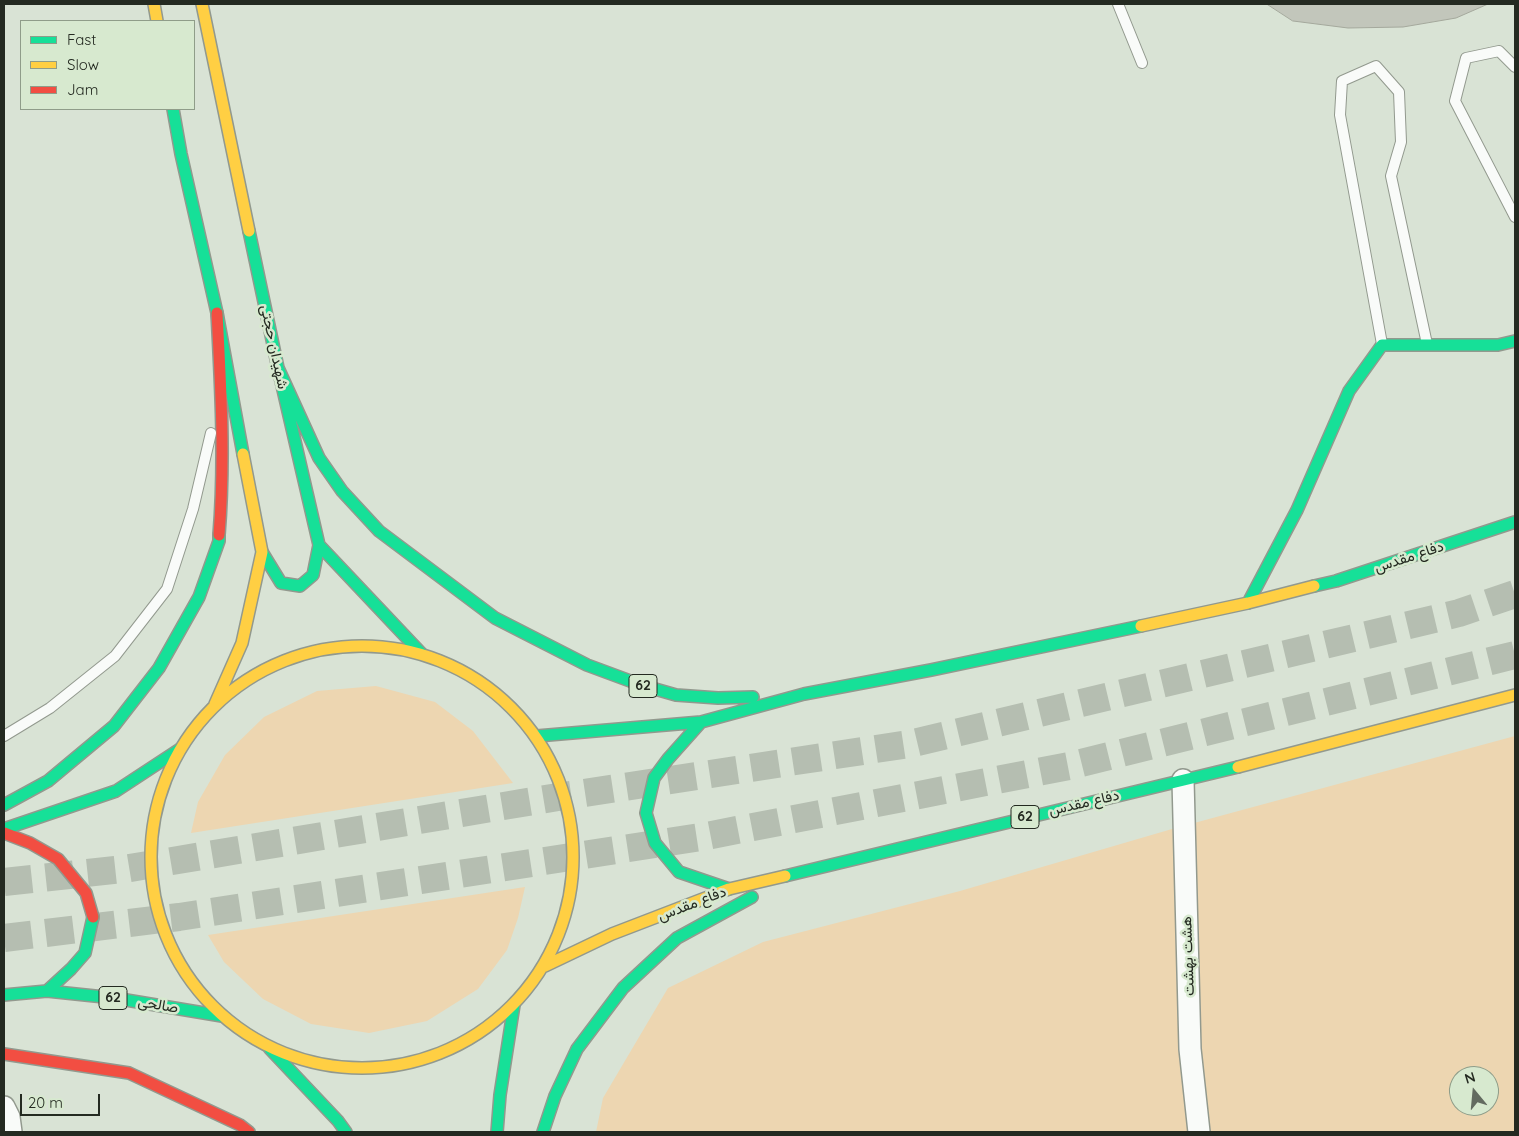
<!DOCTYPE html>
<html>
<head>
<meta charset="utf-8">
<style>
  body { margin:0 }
  #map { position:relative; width:1519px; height:1136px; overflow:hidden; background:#d9e3d5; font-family:Quicksand,sans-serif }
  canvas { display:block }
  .frame { position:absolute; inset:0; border:5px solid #242a21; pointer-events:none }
  .legend { position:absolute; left:20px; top:20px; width:175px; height:90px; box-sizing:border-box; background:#d7e9cf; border:1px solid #8f9d89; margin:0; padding:6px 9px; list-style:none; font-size:15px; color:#242a21 }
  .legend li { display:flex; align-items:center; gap:10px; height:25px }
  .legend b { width:25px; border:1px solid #8f9d89 }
  .north { position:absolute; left:1449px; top:1066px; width:50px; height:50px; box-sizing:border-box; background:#d7e9cf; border:1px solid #8f9d89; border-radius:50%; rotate:343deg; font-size:14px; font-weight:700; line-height:20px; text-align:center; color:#242a21 }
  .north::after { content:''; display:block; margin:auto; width:18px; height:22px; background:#636b60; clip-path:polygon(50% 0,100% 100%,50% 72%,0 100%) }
  .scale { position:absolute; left:20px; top:1094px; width:80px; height:22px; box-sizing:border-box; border:2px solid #242a21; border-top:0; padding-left:6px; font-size:15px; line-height:18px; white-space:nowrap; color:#242a21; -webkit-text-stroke:4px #d7e9cf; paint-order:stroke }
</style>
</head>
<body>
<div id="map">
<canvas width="1519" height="1136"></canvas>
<div class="frame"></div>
<ul class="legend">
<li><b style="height:6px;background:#16e098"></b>Fast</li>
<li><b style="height:6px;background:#ffcf43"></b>Slow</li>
<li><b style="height:6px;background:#f24e42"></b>Jam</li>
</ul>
<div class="north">N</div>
<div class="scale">20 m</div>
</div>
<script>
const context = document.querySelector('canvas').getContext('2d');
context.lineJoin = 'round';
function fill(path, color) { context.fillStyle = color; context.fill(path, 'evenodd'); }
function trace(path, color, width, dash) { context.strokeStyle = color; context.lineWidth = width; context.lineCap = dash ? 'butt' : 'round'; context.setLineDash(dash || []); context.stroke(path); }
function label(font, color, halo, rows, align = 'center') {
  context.font = font + ' Quicksand,Vazirmatn,sans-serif'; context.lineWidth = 5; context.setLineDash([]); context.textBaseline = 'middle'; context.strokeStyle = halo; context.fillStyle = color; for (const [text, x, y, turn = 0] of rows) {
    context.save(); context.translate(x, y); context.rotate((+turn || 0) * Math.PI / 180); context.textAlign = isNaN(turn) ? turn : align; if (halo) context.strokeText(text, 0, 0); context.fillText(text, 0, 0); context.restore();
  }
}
const green = new Path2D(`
  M 376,686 L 435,702 L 473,731 L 513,783 L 191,833 L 198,802 L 225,755 L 264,717 L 317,691 Z
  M 1515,736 L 1515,1132 L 596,1132 L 603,1098 L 668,988 L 763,942 L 960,891 L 1172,829 ZM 1459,1076 L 1489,1076 L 1489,1106 L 1459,1106 Z
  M 525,887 L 518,918 L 507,950 L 478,989 L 427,1021 L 369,1033 L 311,1024 L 263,999 L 224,962 L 208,935 Z`);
const building = new Path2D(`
  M 1267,4 L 1488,4 L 1456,18 L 1403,27 L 1348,28 L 1293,21 Z`);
const highwayTunnel = new Path2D(`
  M 4,882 L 124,869 L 564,796 L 909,744 L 1459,613 L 1515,594
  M 4,938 L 179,917 L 701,837 L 1069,766 L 1515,655`);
const lane = new Path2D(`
  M 1118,4 L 1142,63
  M 1515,67 L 1499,51 L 1466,58 L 1455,101 L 1515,217
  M 1382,344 L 1340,115 L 1342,81 L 1376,66 L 1399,92 L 1401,142 L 1391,176 L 1427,344
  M 4,736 L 50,708 L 115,656 L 167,589 L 193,509 L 211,433`);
const street = new Path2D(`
  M 1183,780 L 1190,1049 L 1199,1132
  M 4,1107 L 9,1117 L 11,1132`);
const fast = new Path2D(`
  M 173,109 L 181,154 L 217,313 L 243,454
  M 249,231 L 278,368 L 319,545 L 421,653
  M 278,368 L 319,458 L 342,491 L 379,531 L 495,618 L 587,665 L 641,685 L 676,695 L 718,698 L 753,697
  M 262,552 L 281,583 L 300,586 L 313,575 L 319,545
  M 1314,586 L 1336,581 L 1515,522
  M 1248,603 L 1297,510 L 1349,391 L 1382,345 L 1498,345 L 1515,341
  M 701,722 L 668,759 L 654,778 L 646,813 L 655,843 L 679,872 L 729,889
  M 537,736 L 701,722 L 804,694 L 931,670 L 1141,626
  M 4,805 L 48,781 L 114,726 L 159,668 L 199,597 L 219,541 L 219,535
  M 4,829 L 116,791 L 180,749
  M 785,876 L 1238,767
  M 47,991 L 71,969 L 85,953 L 93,917
  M 4,995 L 47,991 L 114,998 L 222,1016
  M 270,1049 L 338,1121 L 346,1132
  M 497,1132 L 500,1095 L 514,1005
  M 543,1132 L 555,1096 L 577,1049 L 623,988 L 677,938 L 752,897`);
const slow = new Path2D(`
  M 154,4 L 157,21
  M 202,4 L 249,231
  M 1141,626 L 1248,603 L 1314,586
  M151 857a211 211 0 1 1 422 0a211 211 0 1 1-422 0Z
  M 215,704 L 242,643 L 262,552 L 243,454
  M 1238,767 L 1515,695
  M 545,966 L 612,934 L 729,889 L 785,876`);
const jam = new Path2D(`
  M 217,313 C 221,387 225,461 219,535
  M 4,833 L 30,843 L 58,859 L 86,893 L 93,917
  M 4,1054 L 129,1073 L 240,1125 L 249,1132`);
const shields = [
  [643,686,28],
  [1025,817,28],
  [113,998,28]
];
const shieldNames = [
  ["62",643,686],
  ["62",1025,817],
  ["62",113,998]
];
const streetNames = [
  ["شهیدان حجتی",274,347,78],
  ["دفاع مقدس",1409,557,-18],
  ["دفاع مقدس",1084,803,-13],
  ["دفاع مقدس",692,904,-21],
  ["هشت بهشت",1188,956,-92],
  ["صالحی",158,1005,10]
];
fill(green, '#edd6b1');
fill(building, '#c2c6bb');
trace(building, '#a4a89c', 1);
trace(highwayTunnel, '#b5beb1', 28, [28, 14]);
trace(lane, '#92998e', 12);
trace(street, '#92998e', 24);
trace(fast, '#92998e', 14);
trace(slow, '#92998e', 14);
trace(jam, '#92998e', 14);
trace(lane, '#f9fbf9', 10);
trace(street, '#f9fbf9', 21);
trace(fast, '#16e098', 11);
trace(slow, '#ffcf43', 11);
trace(jam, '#f24e42', 11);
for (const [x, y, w] of shields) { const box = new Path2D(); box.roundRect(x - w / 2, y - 11.5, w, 23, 4); context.fillStyle = '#d7e9cf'; context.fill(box); trace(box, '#242a21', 1); }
label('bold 14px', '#242a21', null, shieldNames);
label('15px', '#242a21', '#d7e9cf', streetNames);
</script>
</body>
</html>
